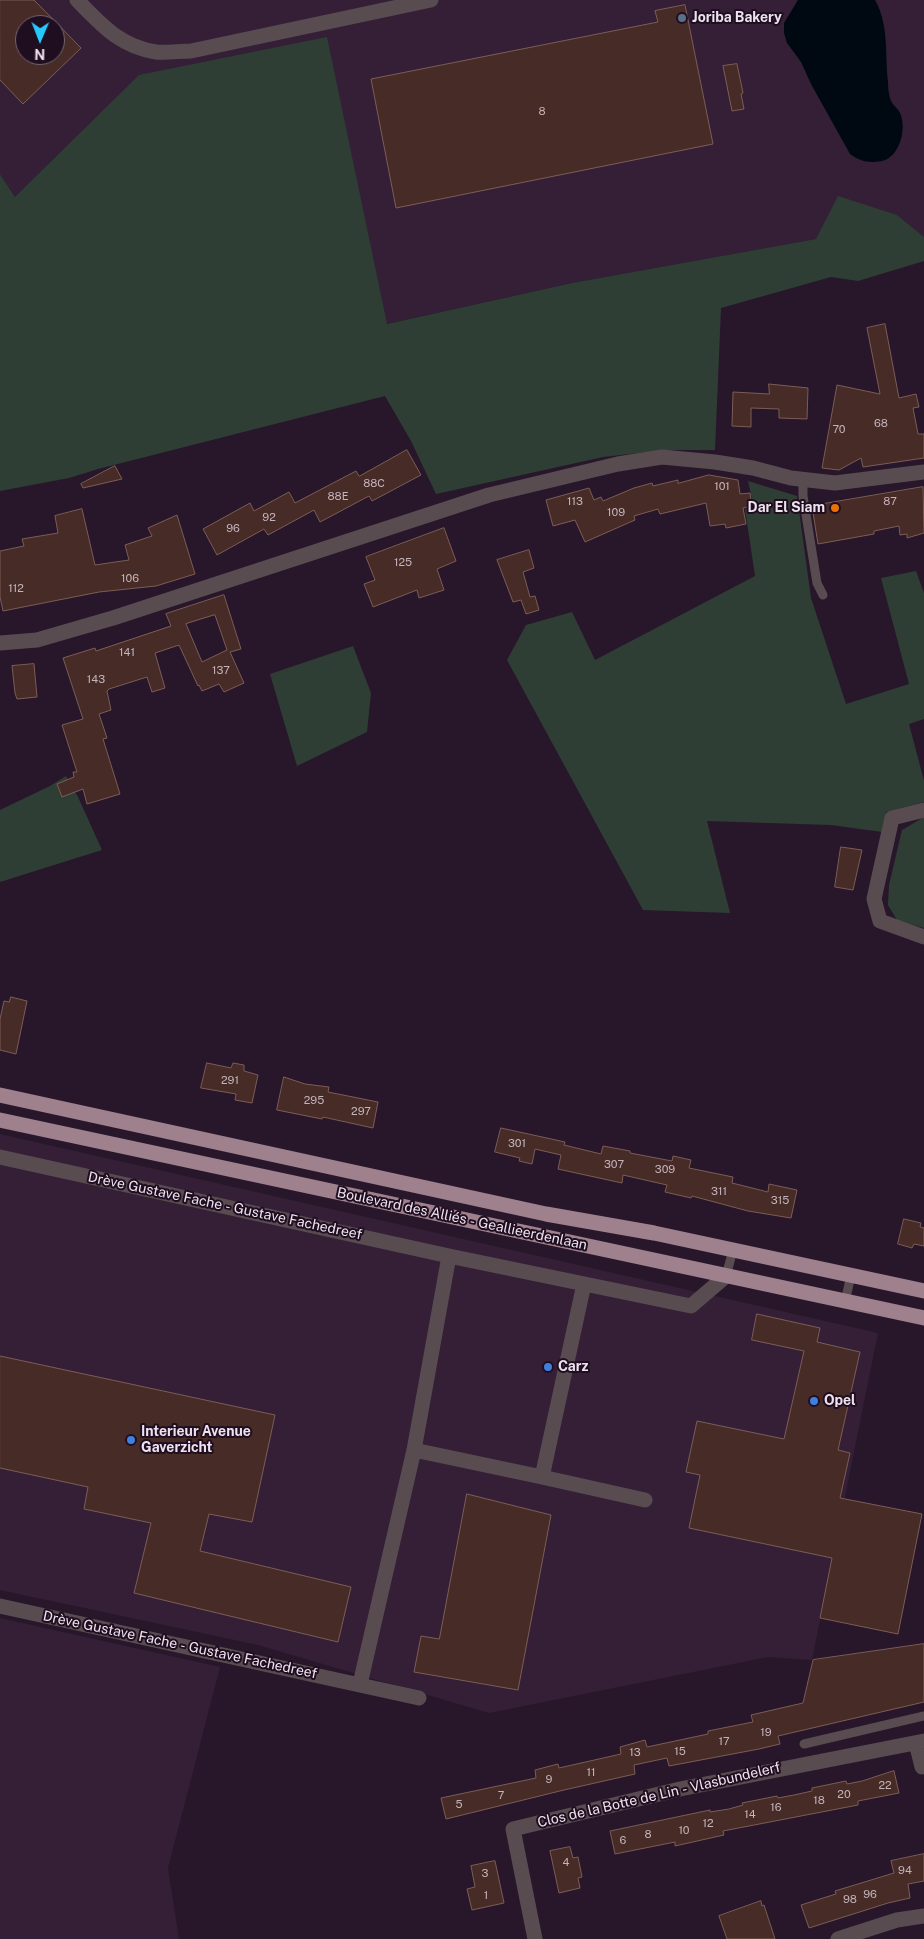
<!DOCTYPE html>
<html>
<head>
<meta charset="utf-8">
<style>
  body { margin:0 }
  #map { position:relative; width:924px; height:1939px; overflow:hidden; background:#28172a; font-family:"Public Sans",sans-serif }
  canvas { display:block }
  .north { position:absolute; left:15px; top:15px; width:50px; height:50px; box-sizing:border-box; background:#1f0e20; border:1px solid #726372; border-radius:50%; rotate:181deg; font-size:14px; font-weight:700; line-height:20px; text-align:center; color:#eee2ee }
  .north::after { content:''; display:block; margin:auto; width:18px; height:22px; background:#26c9fe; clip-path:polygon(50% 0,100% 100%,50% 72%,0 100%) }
</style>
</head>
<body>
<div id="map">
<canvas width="924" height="1939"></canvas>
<div class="north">N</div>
</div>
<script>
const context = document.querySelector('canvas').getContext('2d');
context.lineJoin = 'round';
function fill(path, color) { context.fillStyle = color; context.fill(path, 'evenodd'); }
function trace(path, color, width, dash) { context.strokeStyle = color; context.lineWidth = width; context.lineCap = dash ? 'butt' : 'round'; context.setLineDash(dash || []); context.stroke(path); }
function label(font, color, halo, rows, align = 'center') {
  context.font = font + ' "Public Sans",sans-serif'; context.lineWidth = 4; context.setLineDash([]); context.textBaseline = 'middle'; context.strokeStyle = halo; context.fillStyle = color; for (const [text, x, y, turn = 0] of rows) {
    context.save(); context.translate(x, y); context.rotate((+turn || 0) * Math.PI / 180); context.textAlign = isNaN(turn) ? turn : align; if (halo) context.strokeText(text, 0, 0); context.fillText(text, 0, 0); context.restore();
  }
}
const built = new Path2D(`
  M 0,0 L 924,0 L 924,237 L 897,215 L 816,239 L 572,283 L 386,324 L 38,231 L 0,174 ZM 25,25 L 55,25 L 55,55 L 25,55 Z
  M 0,1134 L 878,1333 L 812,1660 L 768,1657 L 489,1713 L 258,1645 L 0,1590 Z
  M 0,1618 L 220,1667 L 168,1868 L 179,1939 L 0,1939 Z`);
const green = new Path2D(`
  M 327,37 L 387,324 L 572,283 L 816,239 L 838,196 L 897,215 L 924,237 L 924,261 L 858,281 L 831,277 L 721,308 L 715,450 L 666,450 L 603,457 L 436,494 L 411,441 L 385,396 L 98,469 L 69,478 L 0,491 L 0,174 L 15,197 L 139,75 Z
  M 748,481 L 797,496 L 811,598 L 846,704 L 909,684 L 881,578 L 916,571 L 924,593 L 924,719 L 909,724 L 924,781 L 924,802 L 886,812 L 882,832 L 831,825 L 707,821 L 730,913 L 643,910 L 507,660 L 526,625 L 572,612 L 595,660 L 755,576 L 745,509 L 754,508 Z
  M 353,646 L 371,693 L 367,732 L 297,766 L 270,674 Z
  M 66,776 L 78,797 L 102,850 L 0,882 L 0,810 L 50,786 Z
  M 924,817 L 924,928 L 897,920 L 888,905 L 889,885 L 902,830 Z`);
const water = new Path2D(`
  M 798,0 L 875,0 C 889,24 885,55 888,82 C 888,89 889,99 893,104 C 895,107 899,110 900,113 C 907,128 900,157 882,161 C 869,163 861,162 850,154 L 811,84 L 801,62 L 787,43 L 784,33 L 784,23 Z`);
const building = new Path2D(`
  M 0,0 L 34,0 L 81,48 L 23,104 L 0,80 ZM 25,25 L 55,25 L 55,55 L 25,55 Z
  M 685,5 L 713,144 L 396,208 L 371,79 L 658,22 L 655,11 Z
  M 737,64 L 743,93 L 741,94 L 744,109 L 732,111 L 723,66 Z
  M 885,324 L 899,398 L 916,394 L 919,407 L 913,408 L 918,434 L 924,434 L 924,458 L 863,467 L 861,458 L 839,470 L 822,468 L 837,385 L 880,394 L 867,328 Z
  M 769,384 L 808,388 L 807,419 L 779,418 L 779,409 L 751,408 L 751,427 L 732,426 L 733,392 L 769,394 Z
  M 407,450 L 421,475 L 372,501 L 369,496 L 320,522 L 314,510 L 268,535 L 264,529 L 217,555 L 203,529 L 250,503 L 254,511 L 289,492 L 295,503 L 356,471 L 359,476 Z
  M 115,466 L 122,479 L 83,488 L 81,484 Z
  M 709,475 L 738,480 L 740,494 L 750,493 L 752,506 L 743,508 L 746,524 L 726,528 L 725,524 L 710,526 L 706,503 L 660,514 L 658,509 L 634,516 L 635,520 L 585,542 L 575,520 L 553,526 L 546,500 L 589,488 L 594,500 L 601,497 L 603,501 L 634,488 L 652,483 L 653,486 L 678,480 L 678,483 Z
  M 923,487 L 924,533 L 907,538 L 907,534 L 900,535 L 899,526 L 874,531 L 874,534 L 818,544 L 812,506 Z
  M 82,509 L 95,565 L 129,560 L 125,545 L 152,536 L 148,528 L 177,515 L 195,574 L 156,586 L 99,592 L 3,611 L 0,597 L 0,551 L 24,546 L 22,539 L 58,533 L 55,516 Z
  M 444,528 L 456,561 L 437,569 L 444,590 L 419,598 L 417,590 L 373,607 L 364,584 L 375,580 L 366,557 Z
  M 529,550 L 534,568 L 523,572 L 530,597 L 535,596 L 539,610 L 526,614 L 521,600 L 513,602 L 497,560 Z
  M 224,595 L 241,649 L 230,652 L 244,683 L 224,692 L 219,684 L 202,691 L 199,685 L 198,686 L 179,645 L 155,653 L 165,688 L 152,692 L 147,677 L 109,689 L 107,691 L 111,710 L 99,714 L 107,738 L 103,739 L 120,794 L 87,804 L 83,789 L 62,797 L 57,784 L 74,777 L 73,772 L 77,772 L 62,725 L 83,719 L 63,658 L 95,648 L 96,651 L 171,626 L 166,614 ZM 215,615 L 227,650 L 202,662 L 186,624 Z
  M 34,664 L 37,697 L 17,699 L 15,693 L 12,666 Z
  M 841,847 L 862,850 L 853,890 L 835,887 Z
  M 11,997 L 27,1001 L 16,1054 L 0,1050 L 0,1019 L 4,1001 L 9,1002 Z
  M 207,1063 L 231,1068 L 233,1063 L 244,1065 L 244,1071 L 258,1075 L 252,1103 L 235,1100 L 236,1094 L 201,1088 Z
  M 284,1077 L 305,1084 L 329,1087 L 328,1092 L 378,1102 L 373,1128 L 323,1117 L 322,1119 L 277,1110 Z
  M 501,1128 L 565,1142 L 564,1145 L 601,1154 L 603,1146 L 630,1151 L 630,1153 L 672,1161 L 673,1156 L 691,1160 L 689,1168 L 733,1177 L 732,1183 L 768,1192 L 769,1184 L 797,1190 L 791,1218 L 748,1211 L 692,1196 L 691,1198 L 665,1192 L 667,1185 L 623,1175 L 622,1183 L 558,1169 L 561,1155 L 535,1149 L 532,1164 L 519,1161 L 520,1158 L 495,1152 Z
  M 904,1219 L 921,1223 L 920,1227 L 924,1228 L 924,1246 L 914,1244 L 912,1248 L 898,1244 Z
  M 757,1314 L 820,1328 L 817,1342 L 860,1352 L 838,1450 L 850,1453 L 840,1498 L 922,1514 L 898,1634 L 820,1618 L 832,1558 L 689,1528 L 700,1475 L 686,1472 L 697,1421 L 784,1439 L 804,1351 L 752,1340 Z
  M 0,1356 L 275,1415 L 252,1522 L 209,1514 L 200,1551 L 351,1587 L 338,1642 L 134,1593 L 151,1523 L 84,1509 L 88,1487 L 0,1468 Z
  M 467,1494 L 551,1515 L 518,1690 L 414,1672 L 421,1636 L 439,1639 Z
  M 924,1644 L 924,1702 L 778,1736 L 780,1744 L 759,1749 L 669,1766 L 667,1758 L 634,1765 L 635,1774 L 564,1790 L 446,1819 L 441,1798 L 536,1778 L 535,1770 L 558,1764 L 559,1768 L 621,1754 L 620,1747 L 645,1740 L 647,1747 L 708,1734 L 708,1731 L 753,1722 L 751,1715 L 803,1703 L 813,1660 Z
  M 894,1771 L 899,1793 L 858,1801 L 858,1805 L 723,1831 L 724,1835 L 675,1846 L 675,1842 L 615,1854 L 610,1831 L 710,1810 L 710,1812 L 729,1809 L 743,1805 L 742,1803 L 777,1796 L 778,1798 L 794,1795 L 812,1791 L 812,1788 L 846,1781 L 847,1784 L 862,1781 Z
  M 570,1847 L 573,1858 L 578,1857 L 582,1877 L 578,1878 L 580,1888 L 559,1893 L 550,1851 Z
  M 924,1854 L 924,1881 L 908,1884 L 910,1898 L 888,1903 L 809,1928 L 801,1905 L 836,1894 L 835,1891 L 894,1873 L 891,1861 Z
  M 495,1861 L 504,1903 L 472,1910 L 467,1889 L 475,1887 L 471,1866 Z
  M 761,1901 L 762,1906 L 764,1905 L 775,1939 L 727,1939 L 719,1916 Z`);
const service = new Path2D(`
  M 803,480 L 803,496 L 817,583 L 823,595
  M 726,1276 L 733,1250
  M 845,1302 L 851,1275
  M 804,1744 L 924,1716`);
const minor = new Path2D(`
  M 77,0 C 101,24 120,47 156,52 C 167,53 180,51 191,51 L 431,0
  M 924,810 L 892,818 L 874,899 L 880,921 L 924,937
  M 0,1157 L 449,1256 L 691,1306 L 726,1276
  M 414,1450 L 542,1477 L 584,1284
  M 542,1477 L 645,1500
  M 0,1606 L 419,1698
  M 360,1684 L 414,1450 L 449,1256
  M 916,1743 L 922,1767
  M 535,1939 L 513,1829 L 680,1789 L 924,1741
  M 838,1939 L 897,1920 L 924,1916`);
const tertiary = new Path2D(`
  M 0,643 L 37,640 L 113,618 L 489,495 L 618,464 L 662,457 L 715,462 L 753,468 L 791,478 L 835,483 L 924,472`);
const trunk = new Path2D(`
  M 0,1095 L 546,1214 L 654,1233 L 924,1291
  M 0,1120 L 924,1318`);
const markers = [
  [682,18,5,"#5c6f8a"],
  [835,508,5,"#e8710a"],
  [548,1367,5,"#3f7fe0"],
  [814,1401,5,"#3f7fe0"],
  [131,1440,5,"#3f7fe0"]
];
const numberNames = [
  ["8",542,112],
  ["68",881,424],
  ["70",839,430],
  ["88C",374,484],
  ["101",722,487],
  ["88E",338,497],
  ["113",575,502],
  ["87",890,502],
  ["109",616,513],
  ["92",269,518],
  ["96",233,529],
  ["125",403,563],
  ["106",130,579],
  ["112",16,589],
  ["141",127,653],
  ["137",221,671],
  ["143",96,680],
  ["291",230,1081],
  ["295",314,1101],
  ["297",361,1112],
  ["301",517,1144],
  ["307",614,1165],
  ["309",665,1170],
  ["311",719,1192],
  ["315",780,1201],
  ["19",766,1733],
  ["17",724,1742],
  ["15",680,1752],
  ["13",635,1753],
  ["11",591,1773],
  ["9",549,1780],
  ["22",885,1786],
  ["20",844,1795],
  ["7",501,1796],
  ["18",819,1801],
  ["5",459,1805],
  ["16",776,1808],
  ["14",750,1815],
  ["12",708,1824],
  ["10",684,1831],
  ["8",648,1835],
  ["6",623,1841],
  ["4",566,1863],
  ["94",905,1871],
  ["3",485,1874],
  ["96",870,1895],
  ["1",486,1896],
  ["98",850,1900]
];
const poiNames = [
  ["Joriba Bakery",692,18],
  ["Dar El Siam",825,508,"right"],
  ["Carz",558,1367],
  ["Opel",824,1401],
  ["Interieur Avenue",141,1432],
  ["Gaverzicht",141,1448]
];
const streetNames = [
  ["Drève Gustave Fache - Gustave Fachedreef",225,1206,12],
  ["Boulevard des Alliés - Geallieerdenlaan",462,1219,12],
  ["Drève Gustave Fache - Gustave Fachedreef",180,1645,12],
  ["Clos de la Botte de Lin - Vlasbundelerf",659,1795,-13]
];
fill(built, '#341f36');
fill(green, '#2e3e35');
fill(water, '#000911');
fill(building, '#472b26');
trace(building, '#7c5d57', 1);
trace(service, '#594c51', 9);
trace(minor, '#594c51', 15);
trace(tertiary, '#594c51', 15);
trace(trunk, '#9e818c', 15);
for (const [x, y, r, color] of markers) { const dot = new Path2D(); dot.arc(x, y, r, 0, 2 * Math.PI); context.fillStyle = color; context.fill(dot); trace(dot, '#1f0e20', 2); }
label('11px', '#c4b4bc', null, numberNames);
label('bold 14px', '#eee2ee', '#1f0e20', poiNames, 'left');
label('14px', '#eee2ee', '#1f0e20', streetNames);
</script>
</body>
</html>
